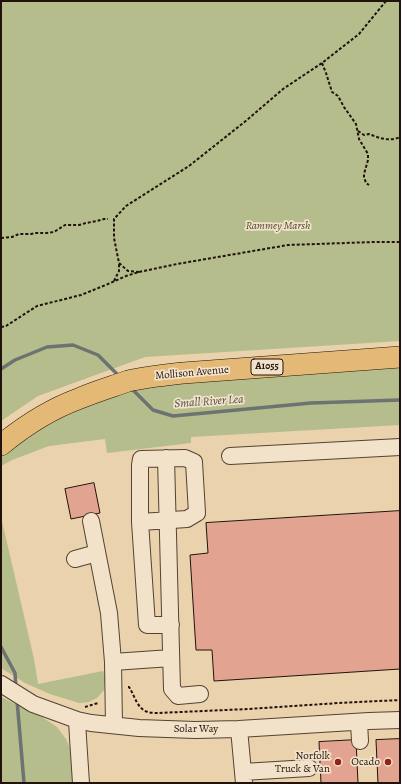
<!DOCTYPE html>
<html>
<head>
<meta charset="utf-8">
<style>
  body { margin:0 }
  #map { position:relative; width:401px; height:784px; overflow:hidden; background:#e9d2ac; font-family:Alegreya,serif }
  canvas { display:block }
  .frame { position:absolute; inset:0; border:2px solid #22120c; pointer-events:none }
</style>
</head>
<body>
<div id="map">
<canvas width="401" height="784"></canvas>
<div class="frame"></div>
</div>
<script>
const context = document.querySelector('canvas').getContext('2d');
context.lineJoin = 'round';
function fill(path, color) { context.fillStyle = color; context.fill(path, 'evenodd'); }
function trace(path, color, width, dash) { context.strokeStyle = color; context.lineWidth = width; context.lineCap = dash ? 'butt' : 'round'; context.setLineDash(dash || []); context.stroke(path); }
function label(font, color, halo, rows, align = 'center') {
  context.font = font + ' Alegreya,serif'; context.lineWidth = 3.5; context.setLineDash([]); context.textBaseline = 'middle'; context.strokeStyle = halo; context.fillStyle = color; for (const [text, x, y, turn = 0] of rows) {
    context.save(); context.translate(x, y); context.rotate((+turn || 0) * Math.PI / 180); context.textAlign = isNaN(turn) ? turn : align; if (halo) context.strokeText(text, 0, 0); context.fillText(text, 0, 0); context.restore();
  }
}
const green = new Path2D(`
  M 1,1 L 400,1 L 400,341 L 145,357 L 38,396 L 1,421 Z
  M 400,367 L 400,425 L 191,437 L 191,443 L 107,453 L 105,439 L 49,446 L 12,460 L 1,466 L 1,453 L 78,405 L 158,383 Z
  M 1,517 L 34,659 L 38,684 L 103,671 L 106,677 L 104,690 L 97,698 L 89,702 L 79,703 L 50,694 L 25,683 L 1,668 Z
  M 1,697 L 39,715 L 57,727 L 66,739 L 73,755 L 75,783 L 1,783 Z`);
const stream = new Path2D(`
  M 1,369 L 15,360 L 47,347 L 73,345 L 98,355 L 120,377
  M 131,388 L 153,410 L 173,416 L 311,403 L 400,400
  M 1,647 L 15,673 L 16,688
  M 17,700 L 24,783`);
const building = new Path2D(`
  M 94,483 L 100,513 L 71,519 L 65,489 Z
  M 400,511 L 400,669 L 214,681 L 212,650 L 196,650 L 190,555 L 208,553 L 206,523 Z
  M 400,739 L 400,783 L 378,783 L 376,740 Z
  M 356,740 L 358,783 L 321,783 L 319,742 Z`);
const path = new Path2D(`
  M 322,63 L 326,73 L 332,92 L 338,96 L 344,107 L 356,124 L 359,139 L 368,154 L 368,160 L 364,174 L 364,177 L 366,183 L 369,185
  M 358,131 L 364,135 L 369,134 C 379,138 389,142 400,137
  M 1,238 L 12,237 L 19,234 L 31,234 L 35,233 L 47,233 L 54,232 L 65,225 L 79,225 L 86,223 L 97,221 L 104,219 L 108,219
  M 139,272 L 128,271 L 119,263 L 114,238 L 114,219 L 126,206 L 189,166 L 247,120 L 283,89 L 322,63 L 359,34 L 386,1
  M 114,281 L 119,271 L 119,263
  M 1,327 L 6,326 L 37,306 L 81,295 L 108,284 L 126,276 L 139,272 L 177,264 L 288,245 L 374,242 L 400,242
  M 128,687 L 129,687 C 135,696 137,709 148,712 C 151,713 155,713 158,713 L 248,709 L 339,703 L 400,700
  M 85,707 L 98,703 L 99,702`);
const minor = new Path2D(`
  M 230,456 L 400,447
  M 166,458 L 172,689 L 178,696 L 200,694
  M 91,521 L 109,613 L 113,662 L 114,725
  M 140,522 L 187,519 L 197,513 L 194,462 L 185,458 L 141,459 L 140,465 L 140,522 L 147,625 L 171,625
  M 75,559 L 97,553
  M 113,662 L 171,658
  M 1,684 L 33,704 L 77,720 L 91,723 L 139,728 L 195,730 L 239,729 L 369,721 L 400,720
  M 77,720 L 78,738 L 81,783
  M 359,722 L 360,741
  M 239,729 L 244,783
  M 243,772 L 309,768`);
const major = new Path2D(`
  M 1,445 C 23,427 51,409 78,399 C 94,392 111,387 128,381 C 146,377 165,375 183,373 L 400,357`);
const markers = [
  [338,762,4,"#8f2418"],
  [388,762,4,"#8f2418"]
];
const shields = [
  [267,367,32]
];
const shieldNames = [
  ["A1055",267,367]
];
const parkNames = [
  ["Rammey Marsh",278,226]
];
const streetNames = [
  ["Mollison Avenue",192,373,-5],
  ["Solar Way",196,729]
];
const poiNames = [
  ["Norfolk",330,756],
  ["Truck & Van",330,769],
  ["Ocado",380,762]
];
const waterNames = [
  ["Small River Lea",209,402,-4]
];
fill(green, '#b4bd8b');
trace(stream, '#6c7372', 3.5);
fill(building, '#e2a491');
trace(building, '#22120c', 1);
trace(minor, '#544234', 18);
trace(major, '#22120c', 22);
trace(path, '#22120c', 2, [3, 2]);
trace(minor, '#f1e2c9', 16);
trace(major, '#e4b976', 21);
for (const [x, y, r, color] of markers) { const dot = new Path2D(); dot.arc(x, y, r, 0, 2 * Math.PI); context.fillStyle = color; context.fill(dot); trace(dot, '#f1e2c9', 1.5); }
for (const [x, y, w] of shields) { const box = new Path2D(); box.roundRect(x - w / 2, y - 8, w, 16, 3); context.fillStyle = '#f1e2c9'; context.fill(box); trace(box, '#22120c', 1); }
label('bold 10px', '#22120c', null, shieldNames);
label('italic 11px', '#4e4532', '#f1e2c9', parkNames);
label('11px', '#22120c', '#f1e2c9', streetNames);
label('11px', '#22120c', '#f1e2c9', poiNames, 'right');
label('italic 12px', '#4d4b48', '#f1e2c9', waterNames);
</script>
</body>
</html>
